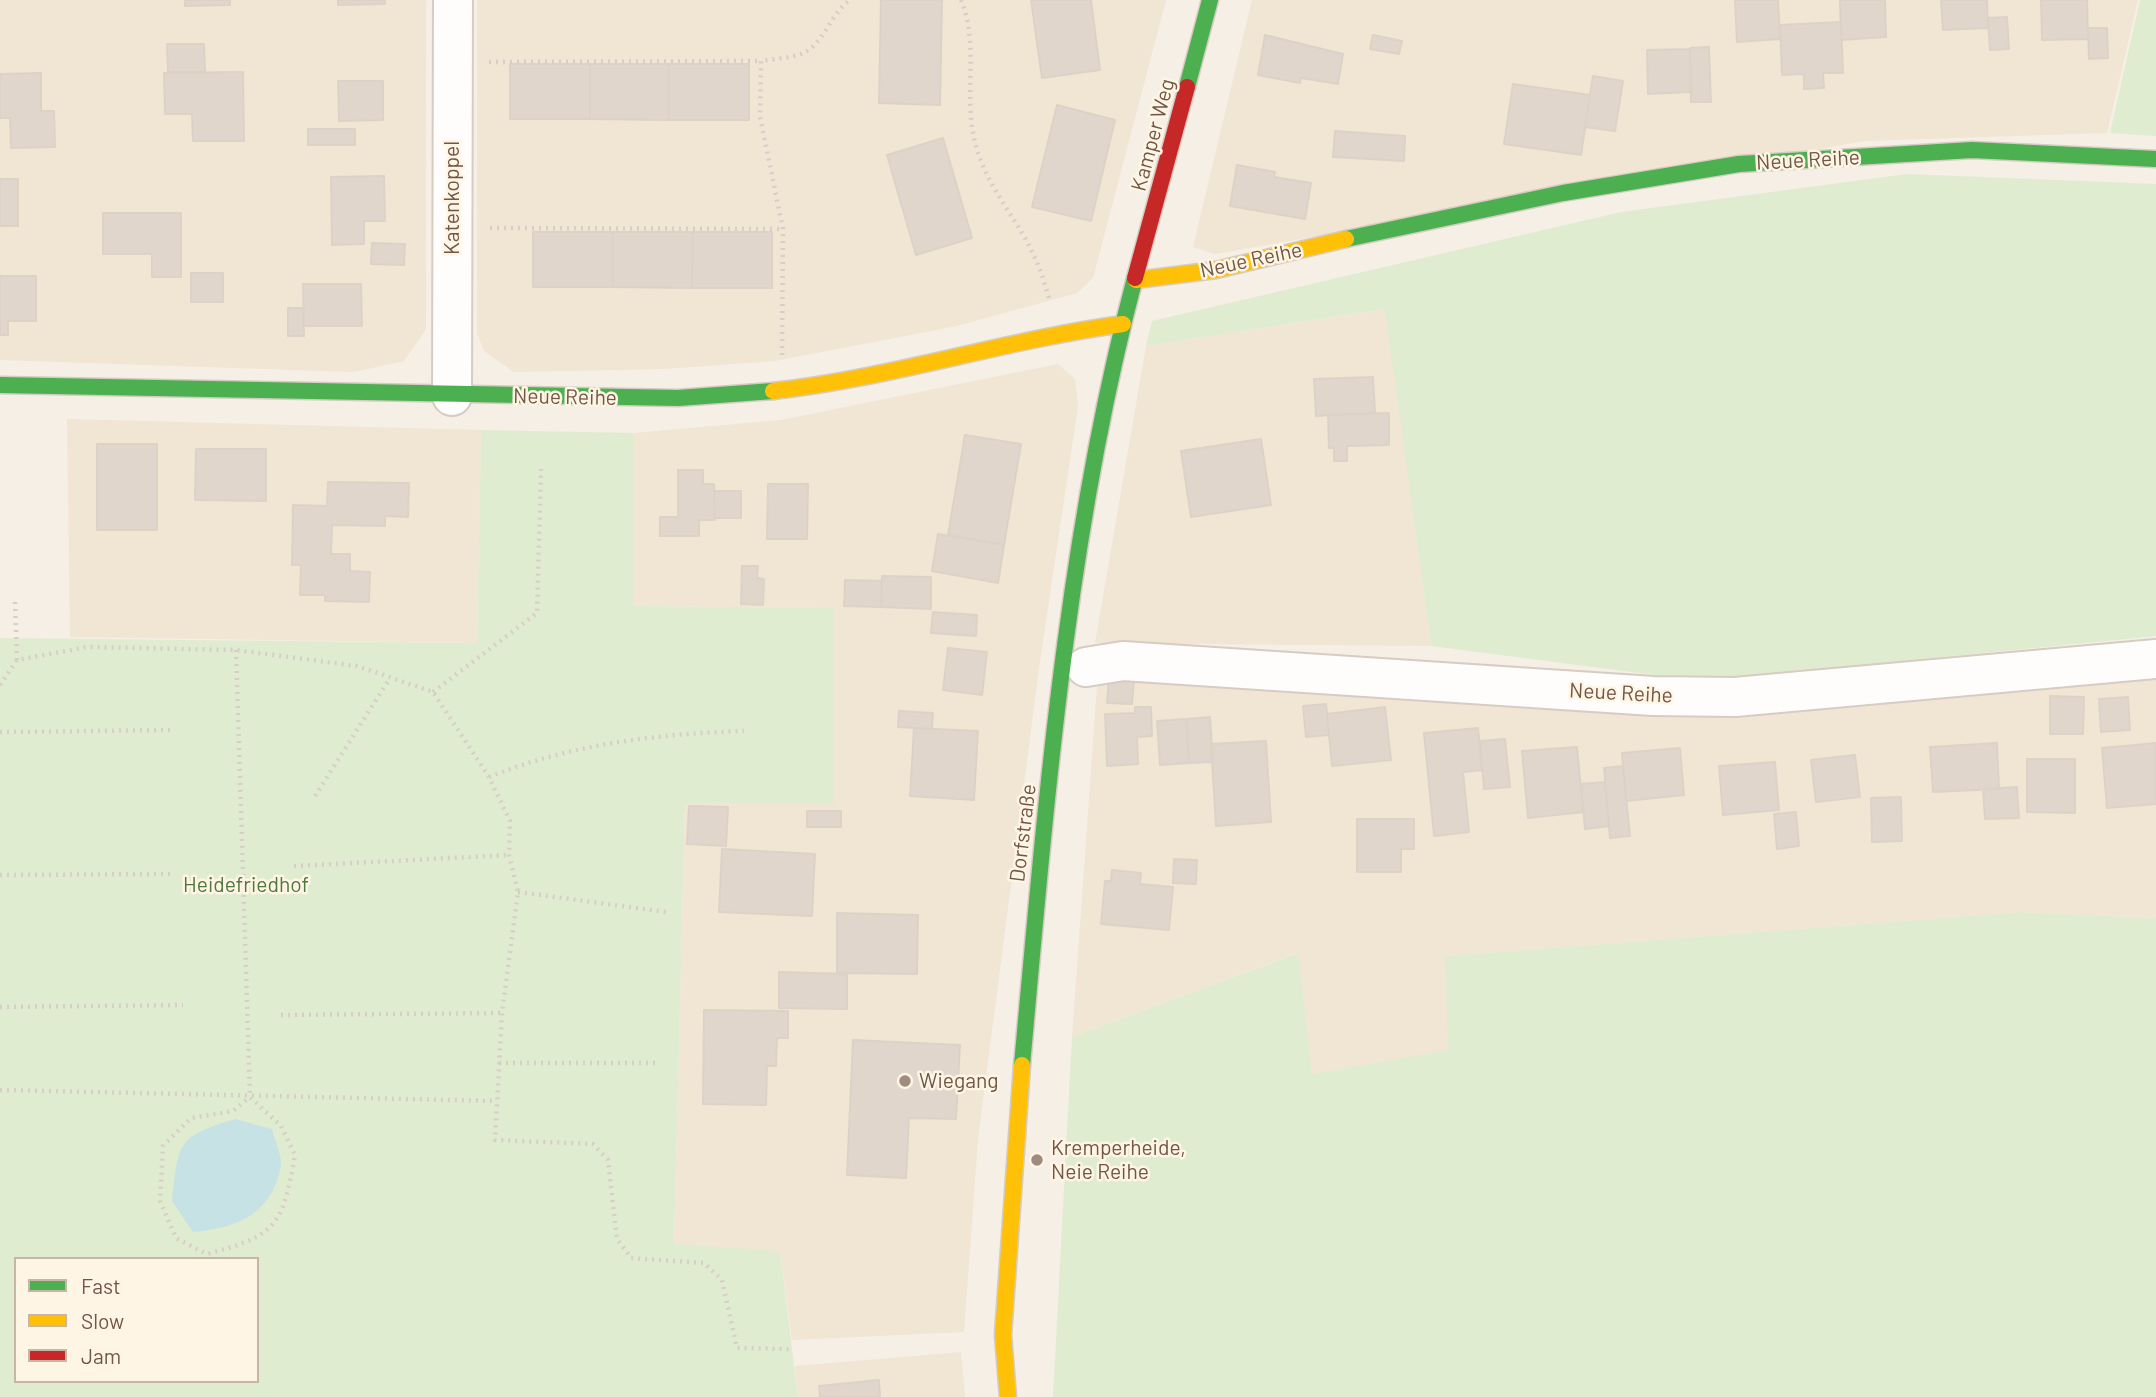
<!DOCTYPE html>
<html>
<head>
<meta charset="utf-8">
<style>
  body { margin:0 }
  #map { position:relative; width:2156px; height:1397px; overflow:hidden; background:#f5efe5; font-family:Barlow,sans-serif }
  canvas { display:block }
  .legend { position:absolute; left:14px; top:1257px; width:245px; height:126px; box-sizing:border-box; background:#fff5e4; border:2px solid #c7b5a5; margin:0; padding:9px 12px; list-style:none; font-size:21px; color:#725646 }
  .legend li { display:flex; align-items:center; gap:14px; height:35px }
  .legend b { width:35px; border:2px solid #c7b5a5 }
</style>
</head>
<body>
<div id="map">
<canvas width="2156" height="1397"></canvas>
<ul class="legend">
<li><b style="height:9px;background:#4caf50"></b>Fast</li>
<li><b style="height:9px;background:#ffc107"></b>Slow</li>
<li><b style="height:9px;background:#c62828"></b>Jam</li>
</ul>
</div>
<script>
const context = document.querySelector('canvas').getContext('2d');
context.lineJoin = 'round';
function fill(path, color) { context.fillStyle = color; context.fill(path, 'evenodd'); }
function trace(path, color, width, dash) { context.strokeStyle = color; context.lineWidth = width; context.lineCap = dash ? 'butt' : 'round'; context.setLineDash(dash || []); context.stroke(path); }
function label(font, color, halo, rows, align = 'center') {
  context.font = font + ' Barlow,sans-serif'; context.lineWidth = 5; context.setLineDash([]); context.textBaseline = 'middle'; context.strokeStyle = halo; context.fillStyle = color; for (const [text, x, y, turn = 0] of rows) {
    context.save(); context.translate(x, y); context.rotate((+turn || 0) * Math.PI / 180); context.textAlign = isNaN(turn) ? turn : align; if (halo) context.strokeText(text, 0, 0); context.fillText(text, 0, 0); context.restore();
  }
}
const residential = new Path2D(`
  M 0,0 L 426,0 L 426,329 L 404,361 L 354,372 L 0,360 Z
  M 477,0 L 1166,0 L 1093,278 L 1077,293 L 957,326 L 775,361 L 664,369 L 514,372 L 484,351 L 477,333 Z
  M 1252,0 L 2138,0 L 2107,133 L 1865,141 L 1215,254 L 1193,247 Z
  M 1386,309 L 1431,646 L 1095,643 L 1146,346 Z
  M 1058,364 L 1075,379 L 1078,406 L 1039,668 L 978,1139 L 964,1332 L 792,1340 L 780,1251 L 674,1245 L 685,803 L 833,608 L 633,606 L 633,433 L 781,420 Z
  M 67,419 L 481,430 L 477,643 L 70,637 Z
  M 1098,672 L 1676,715 L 2156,674 L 2156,918 L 2020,912 L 1446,956 L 1449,1051 L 1312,1074 L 1297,953 L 1072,1037 Z
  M 961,1352 L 965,1397 L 798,1397 L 795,1366 Z`);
const green = new Path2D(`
  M 2140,0 L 2156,0 L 2156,136 L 2110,133 Z
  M 1907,174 L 2156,184 L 2156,636 L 1701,681 L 1431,646 L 1385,309 L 1146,346 L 1152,321 L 1621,212 Z
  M 481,430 L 633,433 L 633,606 L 833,608 L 834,803 L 685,803 L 674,1244 L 780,1251 L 798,1397 L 0,1397 L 0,638 L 477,643 ZM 16,1259 L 257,1259 L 257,1381 L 16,1381 Z
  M 2020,912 L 2156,918 L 2156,1397 L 1053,1397 L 1072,1037 L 1298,953 L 1312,1074 L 1448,1050 L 1445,956 Z`);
const water = new Path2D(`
  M 235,1119 L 272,1129 C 275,1140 282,1156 281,1166 C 271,1215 237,1228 193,1232 L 172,1201 C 179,1142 176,1137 235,1119 Z`);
const building = new Path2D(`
  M 185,0 L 230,0 L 230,5 L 185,6 Z
  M 338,0 L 385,0 L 385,4 L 338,5 Z
  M 881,0 L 942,0 L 940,105 L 879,103 Z
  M 1031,0 L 1091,0 L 1100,70 L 1042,78 Z
  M 1735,0 L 1778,0 L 1780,39 L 1737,42 Z
  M 1840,0 L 1885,0 L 1886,37 L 1841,40 Z
  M 1941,0 L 1987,0 L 1988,28 L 1943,30 Z
  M 2041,0 L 2087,0 L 2088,39 L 2042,40 Z
  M 2007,17 L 2009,49 L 1990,50 L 1988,18 Z
  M 1841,22 L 1843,73 L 1823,73 L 1824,88 L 1804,89 L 1804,74 L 1782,75 L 1780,25 Z
  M 2088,28 L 2107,28 L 2108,58 L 2089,59 Z
  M 1265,35 L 1343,54 L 1338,84 L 1301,78 L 1300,83 L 1258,75 Z
  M 1373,35 L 1402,41 L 1399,54 L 1370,49 Z
  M 167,44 L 204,44 L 205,72 L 168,72 Z
  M 1709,47 L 1711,102 L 1691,102 L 1690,48 Z
  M 1690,49 L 1691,92 L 1648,94 L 1647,50 Z
  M 510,64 L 590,64 L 590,119 L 510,119 Z
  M 590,64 L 669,64 L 669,120 L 590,119 Z
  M 669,64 L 749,64 L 749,120 L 669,120 Z
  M 243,72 L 244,141 L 193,141 L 192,114 L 165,114 L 164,73 Z
  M 41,73 L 41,111 L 54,111 L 55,147 L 11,148 L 10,118 L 0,118 L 0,74 Z
  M 1593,76 L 1623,81 L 1615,131 L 1585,127 Z
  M 338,81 L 383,81 L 383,120 L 339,121 Z
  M 1513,84 L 1590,95 L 1581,155 L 1504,144 Z
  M 1057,105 L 1115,120 L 1091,221 L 1032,207 Z
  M 308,129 L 355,129 L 355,145 L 308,145 Z
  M 1335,131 L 1405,136 L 1404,161 L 1333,157 Z
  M 943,138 L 972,238 L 916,255 L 887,155 Z
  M 1237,165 L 1275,172 L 1274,177 L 1311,183 L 1305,219 L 1230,206 Z
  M 384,176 L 385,221 L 364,221 L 364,244 L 332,245 L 331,177 Z
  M 0,179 L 18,179 L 18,226 L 0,226 Z
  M 103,213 L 181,213 L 181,277 L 152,277 L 152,254 L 103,254 Z
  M 533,232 L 613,232 L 613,287 L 533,287 Z
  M 613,232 L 693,232 L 692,288 L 613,287 Z
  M 693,232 L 772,232 L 772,288 L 692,288 Z
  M 372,243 L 405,244 L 404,265 L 371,264 Z
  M 191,273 L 223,273 L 223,302 L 191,302 Z
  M 0,276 L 36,276 L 36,321 L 8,321 L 8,335 L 0,335 Z
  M 303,284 L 361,284 L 362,326 L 304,326 Z
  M 288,308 L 303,308 L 304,336 L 288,336 Z
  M 1373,377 L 1375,413 L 1316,416 L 1314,379 Z
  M 1389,413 L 1389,445 L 1347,446 L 1347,461 L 1334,461 L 1334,448 L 1329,448 L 1328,415 Z
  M 965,435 L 1021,444 L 1004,545 L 948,535 Z
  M 1261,439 L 1271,505 L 1191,517 L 1181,451 Z
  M 97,444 L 157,444 L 157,530 L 97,530 Z
  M 196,449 L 266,449 L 266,501 L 195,500 Z
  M 678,470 L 703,470 L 703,484 L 714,484 L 715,520 L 699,520 L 699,536 L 660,536 L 660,517 L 678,517 Z
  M 328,482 L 409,483 L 408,517 L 385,516 L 385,526 L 332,525 L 331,554 L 350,554 L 350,571 L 370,572 L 369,602 L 325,601 L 325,595 L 300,595 L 301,565 L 292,565 L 293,505 L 327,506 Z
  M 768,484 L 808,484 L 807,539 L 767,539 Z
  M 714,491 L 741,491 L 741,518 L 715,518 Z
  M 938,534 L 1004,545 L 998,583 L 932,571 Z
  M 742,566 L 758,566 L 757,578 L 764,579 L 763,605 L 741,604 Z
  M 882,576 L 931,577 L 931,609 L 881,607 Z
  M 845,580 L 882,581 L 881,607 L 844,606 Z
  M 933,612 L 977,615 L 976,636 L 931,633 Z
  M 948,648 L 987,652 L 982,695 L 943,690 Z
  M 1109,678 L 1134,679 L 1132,704 L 1107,703 Z
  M 2050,696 L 2084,697 L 2083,734 L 2050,734 Z
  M 2128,697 L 2130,730 L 2101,732 L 2099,699 Z
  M 1326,704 L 1329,735 L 1306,737 L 1303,706 Z
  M 1135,707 L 1151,707 L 1152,736 L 1137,737 L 1138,764 L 1107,766 L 1105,714 L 1135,713 Z
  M 1385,707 L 1391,760 L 1332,766 L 1327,714 Z
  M 899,711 L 933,713 L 932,729 L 898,727 Z
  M 1210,717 L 1213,762 L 1189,763 L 1186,719 Z
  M 1186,719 L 1189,763 L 1160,765 L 1157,721 Z
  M 914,728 L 978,731 L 974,800 L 910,796 Z
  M 1478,728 L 1482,770 L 1463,772 L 1469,832 L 1434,836 L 1424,733 Z
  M 1505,739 L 1510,787 L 1484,789 L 1480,741 Z
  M 1266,741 L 1271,822 L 1216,826 L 1211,744 Z
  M 1997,743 L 1999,789 L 1933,792 L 1930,747 Z
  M 2156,743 L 2156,804 L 2107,808 L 2102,748 Z
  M 1577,747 L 1583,812 L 1528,818 L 1522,751 Z
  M 1680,748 L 1684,795 L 1626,801 L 1622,753 Z
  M 1855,755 L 1860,797 L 1816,802 L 1811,760 Z
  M 2027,759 L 2075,759 L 2075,813 L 2027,812 Z
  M 1775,762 L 1779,810 L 1723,815 L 1719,766 Z
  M 1623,766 L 1630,836 L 1610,838 L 1604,768 Z
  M 1605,782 L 1609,826 L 1585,829 L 1581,784 Z
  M 2017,787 L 2019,818 L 1985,819 L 1983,789 Z
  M 1901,797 L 1902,841 L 1872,842 L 1871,798 Z
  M 689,806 L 728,807 L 726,846 L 687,844 Z
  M 807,811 L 841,811 L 841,827 L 807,827 Z
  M 1796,812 L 1799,846 L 1777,849 L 1774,814 Z
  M 1357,819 L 1414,819 L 1414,849 L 1401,849 L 1401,872 L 1357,872 Z
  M 722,849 L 815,854 L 812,916 L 719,912 Z
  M 1174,859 L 1197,860 L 1196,884 L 1173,883 Z
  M 1112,870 L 1141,873 L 1140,884 L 1173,887 L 1169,930 L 1101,924 L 1105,881 L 1111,881 Z
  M 837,913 L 918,915 L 917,974 L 837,973 Z
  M 779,972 L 847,974 L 847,1009 L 779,1008 Z
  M 704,1010 L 788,1011 L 788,1038 L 777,1038 L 776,1066 L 767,1066 L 766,1105 L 703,1104 Z
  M 853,1040 L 960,1045 L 956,1119 L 909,1118 L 906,1178 L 847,1175 Z
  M 879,1380 L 880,1397 L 820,1397 L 819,1386 Z`);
const path = new Path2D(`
  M 961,0 C 979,41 964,94 974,138 C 982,177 1006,205 1025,238 C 1036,257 1043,277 1049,298
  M 489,62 L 761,61
  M 490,228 L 783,229
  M 782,355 L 783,229 L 760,117 L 761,61 C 774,59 789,58 801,54 C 824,45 830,14 850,0
  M 15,602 L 17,660
  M 236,650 L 250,1097 L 281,1126 L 295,1155 C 282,1226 278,1235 207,1254 L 176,1238 L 160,1201 L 163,1146 L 191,1118 L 233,1111 L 250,1097
  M 0,685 L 17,660 L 87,647 L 236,650 L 357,666 L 433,692 L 489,777 L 510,821 L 509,855 L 518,892 L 502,1013 L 495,1140 L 593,1144 L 608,1160 L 617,1239 L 631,1258 L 704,1263 L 722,1280 L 737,1348 L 791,1349
  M 433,692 L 537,613 L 541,469
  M 0,732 L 170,730
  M 489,777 C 572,744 655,734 744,731
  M 315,796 L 390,678
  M 294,866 L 509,855
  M 0,875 L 175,874
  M 518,892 L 666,912
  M 0,1007 L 183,1005
  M 281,1015 L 502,1013
  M 499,1063 L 655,1063
  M 0,1090 L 497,1101`);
const street = new Path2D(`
  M 452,396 L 453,0
  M 1086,667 L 1123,661 L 1653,696 L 1735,697 L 2156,659`);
const fast = new Path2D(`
  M 1187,87 L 1210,0
  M 1346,239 L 1563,193 L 1739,164 L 1972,150 L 2156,159
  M 0,385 L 678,398 L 773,391
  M 1022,1065 C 1046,802 1067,534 1135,278`);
const slow = new Path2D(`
  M 1136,280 L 1216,270 L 1346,239
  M 773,391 C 891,378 1005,340 1123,324
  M 1008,1397 L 1003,1335 L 1022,1065`);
const jam = new Path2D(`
  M 1135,278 L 1187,87`);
const markers = [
  [905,1081,7,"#a08c7e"],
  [1037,1160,7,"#a08c7e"]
];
const streetNames = [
  ["Kamper Weg",1153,135,-75],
  ["Neue Reihe",1808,160,-3],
  ["Katenkoppel",452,198,-90],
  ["Neue Reihe",1251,260,-12],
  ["Neue Reihe",565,397,1],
  ["Neue Reihe",1621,693,3],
  ["Dorfstraße",1023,833,-83]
];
const parkNames = [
  ["Heidefriedhof",246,885]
];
const poiNames = [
  ["Wiegang",919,1081],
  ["Kremperheide,",1051,1148],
  ["Neie Reihe",1051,1172]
];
fill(residential, '#f1e5d4');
fill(green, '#e0eccf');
fill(water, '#c7e2e5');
fill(building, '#e1d6cc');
trace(building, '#ded2c7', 2);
trace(street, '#d6ccc3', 42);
trace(fast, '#d5cbc2', 19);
trace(slow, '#d5cbc2', 19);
trace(jam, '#d5cbc2', 19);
trace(path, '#d7cec8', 4.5, [2, 5]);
trace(street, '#fefdfb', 38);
trace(fast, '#4caf50', 16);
trace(slow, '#ffc107', 16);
trace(jam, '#c62828', 16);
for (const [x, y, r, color] of markers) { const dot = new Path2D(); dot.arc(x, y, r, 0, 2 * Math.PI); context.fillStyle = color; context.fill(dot); trace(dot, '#fff5e4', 2.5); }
label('21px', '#725646', '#fff5e4', streetNames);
label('21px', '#4f783f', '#fff5e4', parkNames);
label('21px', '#725646', '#fff5e4', poiNames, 'left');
</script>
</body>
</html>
